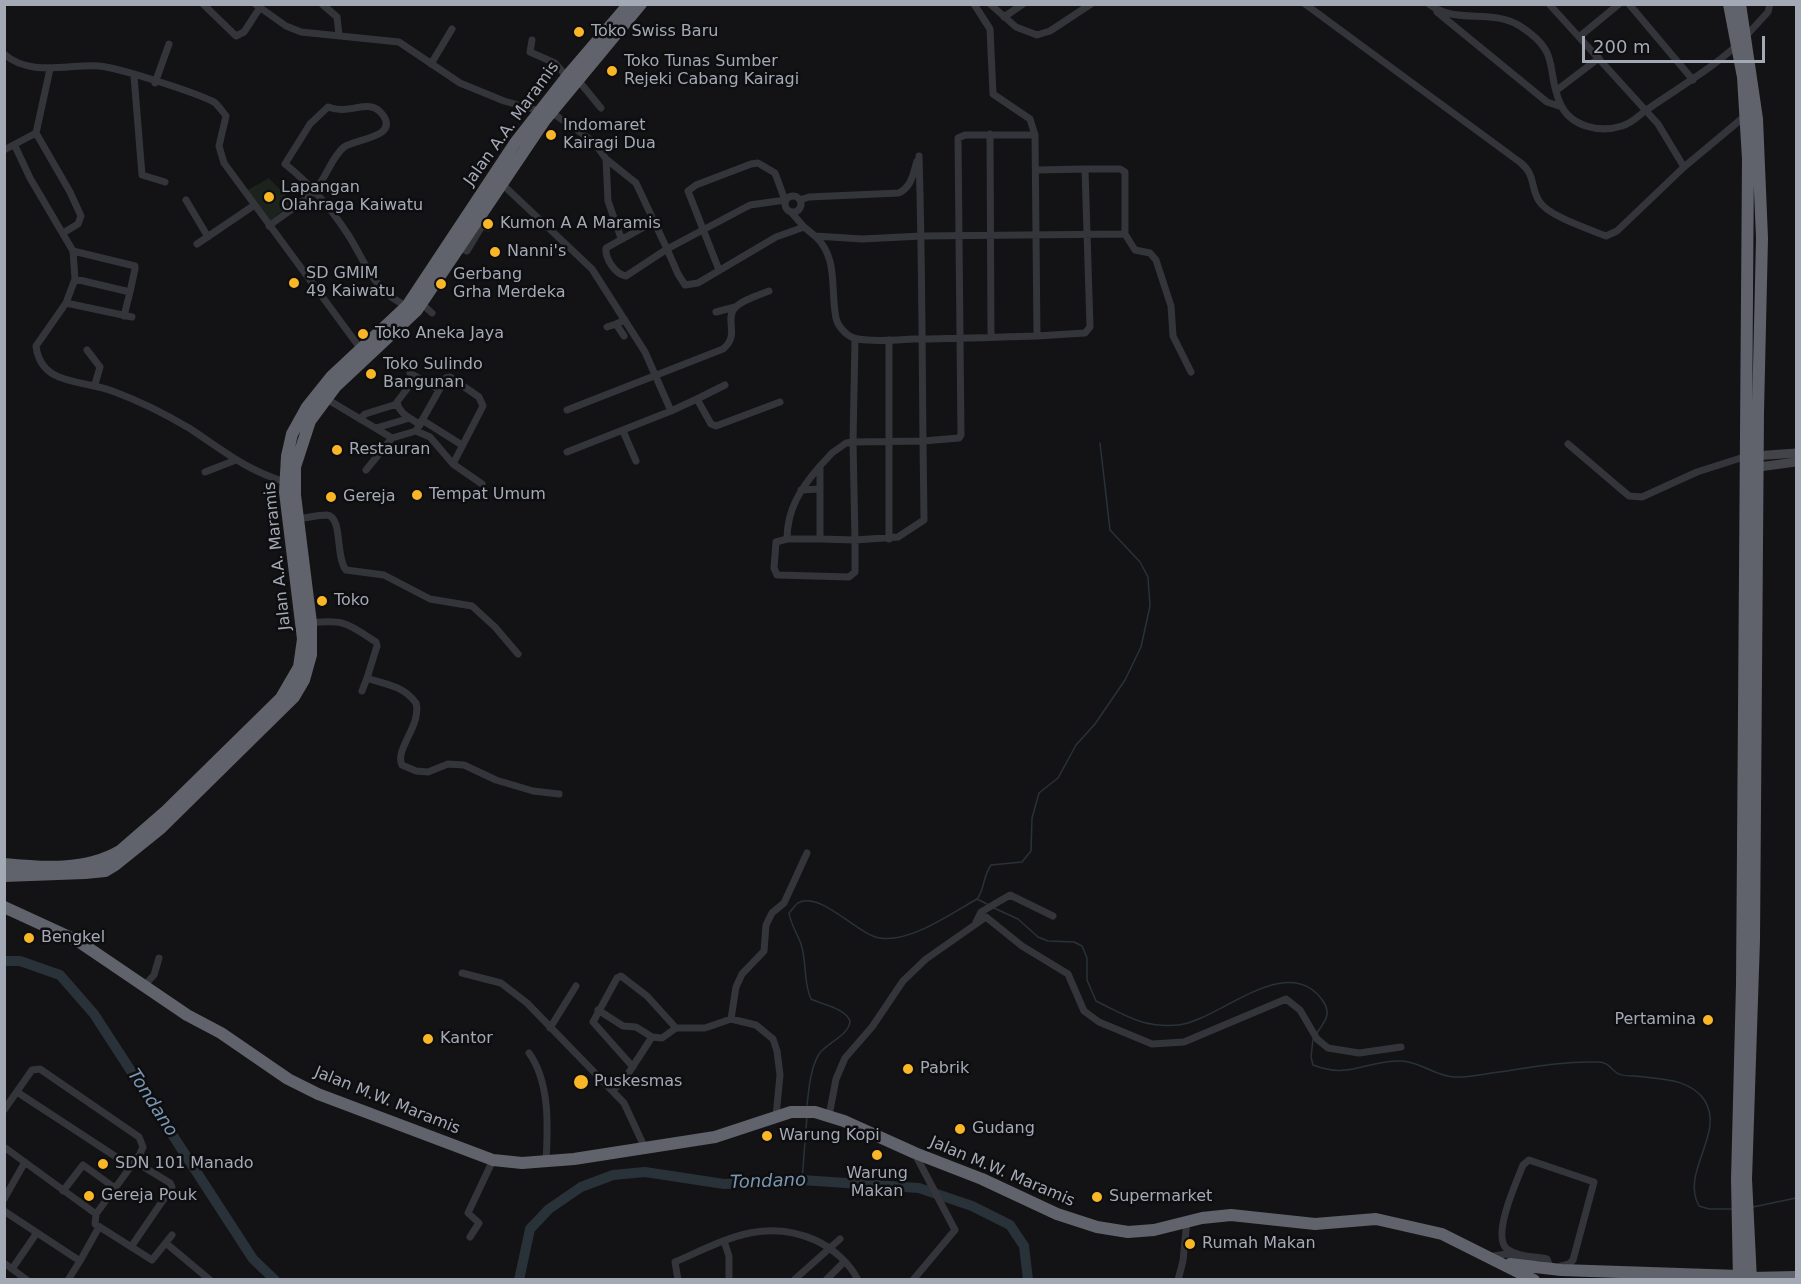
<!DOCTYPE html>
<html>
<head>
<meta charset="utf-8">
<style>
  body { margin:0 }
  #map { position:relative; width:1801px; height:1284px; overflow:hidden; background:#131315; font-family:"DejaVu Sans",sans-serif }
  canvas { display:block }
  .frame { position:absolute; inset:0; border:6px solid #a4a9b6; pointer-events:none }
  .scale { position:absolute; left:1582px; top:36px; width:183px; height:27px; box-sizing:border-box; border:3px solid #a4a9b6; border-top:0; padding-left:8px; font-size:18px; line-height:21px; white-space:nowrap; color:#a4a9b6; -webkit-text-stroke:4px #0e0e10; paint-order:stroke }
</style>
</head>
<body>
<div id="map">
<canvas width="1801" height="1284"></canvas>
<div class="frame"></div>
<div class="scale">200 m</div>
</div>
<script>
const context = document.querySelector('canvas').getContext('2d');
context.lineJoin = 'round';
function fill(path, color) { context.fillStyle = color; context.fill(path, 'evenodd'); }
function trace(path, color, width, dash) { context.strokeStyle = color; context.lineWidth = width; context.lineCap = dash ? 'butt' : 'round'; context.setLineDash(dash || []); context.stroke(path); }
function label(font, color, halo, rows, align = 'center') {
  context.font = font + ' "DejaVu Sans",sans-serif'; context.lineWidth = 5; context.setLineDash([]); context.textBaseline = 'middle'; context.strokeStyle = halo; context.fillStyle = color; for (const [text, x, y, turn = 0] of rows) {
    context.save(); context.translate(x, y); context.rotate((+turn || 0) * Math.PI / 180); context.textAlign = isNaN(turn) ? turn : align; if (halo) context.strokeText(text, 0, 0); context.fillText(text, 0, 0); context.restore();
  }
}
const green = new Path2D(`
  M 269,178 L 293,203 L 268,222 L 246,191 Z`);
const stream = new Path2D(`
  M 977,899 L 987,904
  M 994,908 L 1018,919 L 1038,937 L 1048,941 L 1074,942 L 1082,946 L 1087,958 L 1087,980 L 1096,1001 C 1127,1016 1143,1028 1178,1025 C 1217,1022 1288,949 1323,1001 C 1332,1014 1325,1021 1317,1033
  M 1313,1039 L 1311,1057 L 1313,1065 C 1351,1080 1368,1059 1402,1061 C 1421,1062 1435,1076 1454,1077 C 1468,1078 1484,1074 1499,1072 C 1532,1067 1564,1061 1598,1062 C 1608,1062 1610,1068 1617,1073 C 1621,1076 1630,1076 1635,1076 C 1659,1079 1691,1078 1705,1101 C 1725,1134 1680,1172 1699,1206 L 1709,1209 L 1734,1209
  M 807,1105 C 809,1089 810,1069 819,1054 C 827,1042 849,1036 850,1021 C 845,1008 823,1005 811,999 C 803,982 807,962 801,944 C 797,933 791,925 789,913 C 792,910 795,905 798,903 C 820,890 858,935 880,938 C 910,943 952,913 977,899 C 985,889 982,878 991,865 L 1022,862 L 1031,851 L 1032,818 L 1039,793 L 1058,778 L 1076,745 L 1095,724 L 1125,680 L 1141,647 L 1150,606 L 1148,577 L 1140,562 L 1110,530 L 1100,443
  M 802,1180 L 807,1116
  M 1753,1207 L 1796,1198`);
const river = new Path2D(`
  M 4,961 L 20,961 L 60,975 L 94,1014 L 253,1259 L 275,1280
  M 519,1280 L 530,1229 L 549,1209 L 581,1187 L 613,1175 L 645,1172 L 724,1184 L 802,1180 L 919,1188 L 972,1206 L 1010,1225 L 1024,1246 L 1028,1280`);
const street = new Path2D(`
  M 203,4 L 236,36 L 244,32 L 259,9
  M 255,4 L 286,26 L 301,32 L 399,42 L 460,83 L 504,101 L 540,111
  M 322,4 L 337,17 L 339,35
  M 974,4 L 990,29 L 993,94 L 1030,119 L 1035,135
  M 990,4 L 1016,27 L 1037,35 L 1050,31 L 1091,4
  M 1305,4 L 1521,163 C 1536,176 1530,186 1539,201 C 1548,216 1589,229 1606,236 L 1617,231 L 1684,167 L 1745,116
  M 1429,4 C 1455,25 1492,8 1520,26 C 1562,53 1545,68 1560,103 C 1570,127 1600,133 1622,126 C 1632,123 1637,117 1645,111 C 1676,89 1709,71 1737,45
  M 1549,4 L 1658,124 L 1684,167
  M 1629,4 L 1693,80
  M 1437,12 L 1547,102 L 1562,107
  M 1004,17 L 1023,4
  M 1746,36 L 1768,12 L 1770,4
  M 1579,37 L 1619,4
  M 532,40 L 530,52 L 555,63 L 567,77
  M 4,54 C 30,77 68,64 99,66 C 120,68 194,92 214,102 C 219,106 222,111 226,116 L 219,146 L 224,163 L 360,348
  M 431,64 L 452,29
  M 134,76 L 142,175 L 165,182
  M 578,80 L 601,108
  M 155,83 L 169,44
  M 1557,90 L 1599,58
  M 551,112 L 594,142 L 606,159 L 636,183 L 667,249 L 626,276 C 615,274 605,259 606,248 L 655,221
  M 36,133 L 70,192 L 81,216 L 78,224 L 63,233
  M 990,134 L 991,337
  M 15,146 L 30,178 L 73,251 L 75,279
  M 4,150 L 36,133 L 50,69
  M 606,159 L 608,201 L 621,238
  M 501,183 L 592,269 L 645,352 L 671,411 L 697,399 L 711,424 L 716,426 L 780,402
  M785 204a8 8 0 1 1 16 0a8 8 0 1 1-16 0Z
  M 186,200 L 208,237
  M 800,200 L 809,197 L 899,193 C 912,186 913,174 917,161
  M 791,212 L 804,227
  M 269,226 C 284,214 303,203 316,189 C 327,176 331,158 344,147 C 354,139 399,138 383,115 C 369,96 351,116 328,107 L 310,124 L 285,164 C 309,183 330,207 347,233 C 365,260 373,292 407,306
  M 1125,234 L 1135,250 L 1150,253 L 1156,260 L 1171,306 L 1173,336 L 1191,372
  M 815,236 C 839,258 830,289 836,318 C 838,327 848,338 858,339 C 875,342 895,340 913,339 C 955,339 996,337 1037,336 L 1035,135 L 965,135 L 958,138 L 961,435 L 959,438 L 923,441 C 922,346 922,251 919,156
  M 197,244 L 253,206
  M 459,247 L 467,251 L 482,226 L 488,228
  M 73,251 L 135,266 L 135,269 L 130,292 L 75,279 L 66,303 L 132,317
  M 719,270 L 688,191 L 696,185 L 751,164 L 758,163 L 775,173 L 785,200 L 750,205 L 667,249 L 678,274 L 685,285 L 698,283 L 776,237 L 804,227 L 815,236 L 862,239 L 922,236 L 1125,234 L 1125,172 L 1120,169 L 1085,169
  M 66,303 L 36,346 C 41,387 84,379 115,392 C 139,401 167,415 189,428 C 224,451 244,469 285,482
  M 422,304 L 432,313
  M 716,312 L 735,307
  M 124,316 L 130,292
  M 607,327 L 616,324
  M 624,336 L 616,324 L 625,320
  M 1037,336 L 1085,333 L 1090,327 L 1085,169 L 1038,170
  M 87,350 L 100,367 L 95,384
  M 410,373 L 438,389
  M 416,377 L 397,402 C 399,414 411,418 420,425
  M 325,398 L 392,438
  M 697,399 L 725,385
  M 567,410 L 723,349 C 740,335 725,321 734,309 C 741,300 759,295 769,291
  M 360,419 L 365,414 L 397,404
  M 422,420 L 462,445
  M 376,428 L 410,418
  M 416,431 L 446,378 L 450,377 L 479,397 L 483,406 L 453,464
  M 623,431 L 636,461
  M 1568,444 L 1629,496 L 1642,497 L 1697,472 L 1747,456
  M 567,452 L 671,411
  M 366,470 L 392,438 L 416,431 L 430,437 L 453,464 L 482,484
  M 205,472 L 236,460
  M 801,490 L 820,489
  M 298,519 C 307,518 317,515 327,515 C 343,517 335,556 346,570 L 384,575 L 430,599 L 472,606 L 495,627 L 518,654
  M 787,539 L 776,542 L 774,568 L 777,575 L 849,577 L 855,572 L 855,540 L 820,539 L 820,466 L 832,453 L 846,443 L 853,442 L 855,540 L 898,537 L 924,520 L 923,441 L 853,442 L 855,339
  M 820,539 L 787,539 C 787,509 801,488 820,466
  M 889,539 L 889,340
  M 311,623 C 345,619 348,624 376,642 L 377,646 L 367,678 C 386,685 403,685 416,703 C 422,725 394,750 402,765 L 416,771 L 428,772 L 448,764 L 464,765 L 496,780 L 533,791 L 559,794
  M 362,691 L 367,678
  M 976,922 L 981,912 L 1010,895 L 1053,916
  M 462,973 L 501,983 L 527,1003 L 624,1103 L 644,1146
  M 144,986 L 154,975 L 159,958
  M 598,1010 L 623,1026 L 636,1027 L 652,1037
  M 731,1019 L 736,987 L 742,974 L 764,951 L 766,925 L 772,913 L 784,903 L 807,853
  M 550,1028 L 576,986
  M 529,1053 C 550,1082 548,1127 546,1162
  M 633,1067 L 593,1022 L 617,978 L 621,976 L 647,996 L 676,1028
  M 613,1090 L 624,1080 L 652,1037 L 662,1038 L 676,1028 L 705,1028 L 731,1019 L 756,1025 L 773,1039 L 777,1051 L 780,1075 L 776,1116
  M 17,1092 L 130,1166
  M 4,1110 L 32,1070 L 40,1069 L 139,1137 L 143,1147 L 140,1154 L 96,1214 L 95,1224 L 152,1260 L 172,1235
  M 829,1116 L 836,1079 L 845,1058 L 872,1027 L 903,981 L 926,959 L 986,917 L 1022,946 L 1068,974 L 1084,1011 L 1099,1022 L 1152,1044 L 1184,1042 L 1286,999 L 1300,1010 L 1317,1039 L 1328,1048 L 1359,1053 L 1401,1047
  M 4,1147 L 96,1214
  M 63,1191 L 83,1165 L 115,1188
  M 4,1199 L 25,1162
  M 4,1211 L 80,1261 L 99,1227
  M 470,1237 L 479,1223 L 468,1213 L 493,1160
  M 724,1241 L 729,1256 L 729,1280
  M 167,1244 L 210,1280
  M 131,1247 L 172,1187 L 170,1183 L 134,1161
  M 1488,1257 L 1506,1254 L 1532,1261
  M 4,1263 L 27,1280
  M 1549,1264 L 1547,1259 C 1534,1256 1518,1257 1507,1249 C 1491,1236 1517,1181 1523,1165 L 1529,1160 L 1594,1182 L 1573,1260 L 1569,1264 L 1561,1266
  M 12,1269 L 36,1234
  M 68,1280 L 80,1261
  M 678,1280 L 675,1262 C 723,1241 763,1217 815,1240 C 832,1248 849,1262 858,1280
  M 794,1280 L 840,1239
  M 826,1280 L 844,1262
  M 913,1280 L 955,1230 L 915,1154
  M 1178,1280 L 1183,1261 L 1187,1220`);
const secondary = new Path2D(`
  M 1754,456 L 1796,453
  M 1751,468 L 1796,462`);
const highway = new Path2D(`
  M 1729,4 L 1743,77 L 1748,159 L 1742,984 L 1737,1179 L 1739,1280
  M 1740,4 L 1757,119 L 1762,238 L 1758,412 L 1754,940 L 1746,1179 L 1751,1280
  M 4,864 C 43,868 86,871 120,851 L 166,811 L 281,698 L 299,667 L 303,639 L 285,492 L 287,456 L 292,434 L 307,407 L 331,377 L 407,306 L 515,143 L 569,74 L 629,4
  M 4,876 L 85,873 L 105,871 L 115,865 L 161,828 L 294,697 L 304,680 L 311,655 L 311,623 L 295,495 L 295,467 L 310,421 L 336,386 L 417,310 L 545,120 L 641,4
  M 4,907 L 78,941 L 187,1015 L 221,1033 L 288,1079 L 318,1094 L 493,1160 L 522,1163 L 574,1159 L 715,1137 L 791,1112 L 815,1112 L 844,1121 L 915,1153 L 982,1179 L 1057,1214 L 1097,1227 L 1128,1232 L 1154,1230 L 1202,1218 L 1231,1215 L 1315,1224 L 1376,1219 L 1442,1234 L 1534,1280
  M 1510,1264 L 1561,1270 L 1739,1276
  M 1751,1278 L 1796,1277`);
const markers = [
  [579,32,6,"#f9b627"],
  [612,71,6,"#f9b627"],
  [551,135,6,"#f9b627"],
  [269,197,6,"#f9b627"],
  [488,224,6,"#f9b627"],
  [495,252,6,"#f9b627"],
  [294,283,6,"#f9b627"],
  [441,284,6,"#f9b627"],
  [363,334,6,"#f9b627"],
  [371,374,6,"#f9b627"],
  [337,450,6,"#f9b627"],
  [417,495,6,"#f9b627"],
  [331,497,6,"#f9b627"],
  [322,601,6,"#f9b627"],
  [29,938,6,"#f9b627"],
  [1708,1020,6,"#f9b627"],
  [428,1039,6,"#f9b627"],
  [908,1069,6,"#f9b627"],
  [581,1082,8,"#f9b627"],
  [960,1129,6,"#f9b627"],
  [767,1136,6,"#f9b627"],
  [877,1155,6,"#f9b627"],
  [103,1164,6,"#f9b627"],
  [89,1196,6,"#f9b627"],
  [1097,1197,6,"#f9b627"],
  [1190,1244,6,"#f9b627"]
];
const poiNames = [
  ["Toko Swiss Baru",591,32],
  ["Toko Tunas Sumber",624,62],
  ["Rejeki Cabang Kairagi",624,80],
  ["Indomaret",563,126],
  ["Kairagi Dua",563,144],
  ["Lapangan",281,188],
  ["Olahraga Kaiwatu",281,206],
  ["Kumon A A Maramis",500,224],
  ["Nanni's",507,252],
  ["SD GMIM",306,274],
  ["49 Kaiwatu",306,292],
  ["Gerbang",453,275],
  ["Grha Merdeka",453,293],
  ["Toko Aneka Jaya",375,334],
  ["Toko Sulindo",383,365],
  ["Bangunan",383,383],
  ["Restauran",349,450],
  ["Tempat Umum",429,495],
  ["Gereja",343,497],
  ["Toko",334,601],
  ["Bengkel",41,938],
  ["Pertamina",1696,1020,"right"],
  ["Kantor",440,1039],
  ["Pabrik",920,1069],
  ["Puskesmas",594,1082],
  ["Gudang",972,1129],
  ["Warung Kopi",779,1136],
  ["SDN 101 Manado",115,1164],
  ["Warung",877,1174,"center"],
  ["Makan",877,1192,"center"],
  ["Gereja Pouk",101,1196],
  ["Supermarket",1109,1197],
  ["Rumah Makan",1202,1244]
];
const streetNames = [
  ["Jalan A.A. Maramis",512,124,-54],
  ["Jalan A.A. Maramis",278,556,-96],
  ["Jalan M.W. Maramis",387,1101,22],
  ["Jalan M.W. Maramis",1002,1172,23]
];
const waterNames = [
  ["Tondano",152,1103,57],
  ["Tondano",768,1182,-2]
];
fill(green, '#1b231c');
trace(stream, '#293239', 1.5);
trace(river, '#293239', 10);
trace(street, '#34353a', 7);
trace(secondary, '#42444a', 9);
trace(highway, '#60636b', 12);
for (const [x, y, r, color] of markers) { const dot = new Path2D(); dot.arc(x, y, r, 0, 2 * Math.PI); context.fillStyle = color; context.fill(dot); trace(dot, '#0e0e10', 2); }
label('16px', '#a4a9b6', '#0e0e10', poiNames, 'left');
label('16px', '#a4a9b6', '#0e0e10', streetNames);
label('italic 18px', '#7997b3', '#0e0e10', waterNames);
</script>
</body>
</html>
